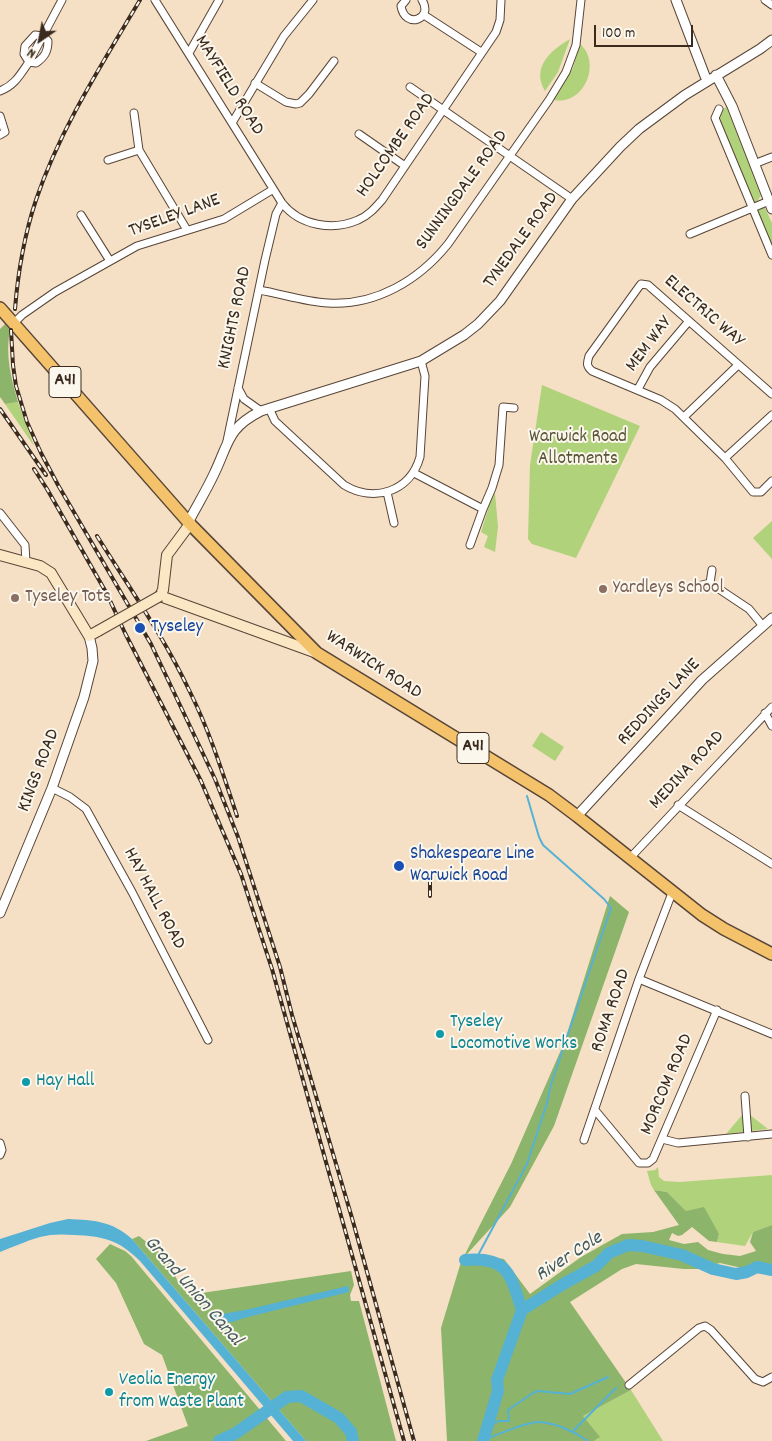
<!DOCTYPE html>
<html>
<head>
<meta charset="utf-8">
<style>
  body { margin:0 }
  #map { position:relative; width:772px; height:1441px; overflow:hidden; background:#f5dfc5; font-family:Dekko,sans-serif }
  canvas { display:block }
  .north { position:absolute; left:15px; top:15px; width:50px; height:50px; -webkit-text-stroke:4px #fbf7ec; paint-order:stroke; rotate:213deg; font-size:14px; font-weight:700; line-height:20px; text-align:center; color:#3b2a1e }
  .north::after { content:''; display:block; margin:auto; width:18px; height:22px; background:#3b2a1e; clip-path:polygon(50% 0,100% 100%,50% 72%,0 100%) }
  .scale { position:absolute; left:594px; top:25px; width:99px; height:22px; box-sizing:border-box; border:2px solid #3b2a1e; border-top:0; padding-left:6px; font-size:15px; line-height:18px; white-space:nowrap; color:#3b2a1e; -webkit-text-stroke:4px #fbf7ec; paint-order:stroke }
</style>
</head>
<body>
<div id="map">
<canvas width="772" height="1441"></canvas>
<div class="north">N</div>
<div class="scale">100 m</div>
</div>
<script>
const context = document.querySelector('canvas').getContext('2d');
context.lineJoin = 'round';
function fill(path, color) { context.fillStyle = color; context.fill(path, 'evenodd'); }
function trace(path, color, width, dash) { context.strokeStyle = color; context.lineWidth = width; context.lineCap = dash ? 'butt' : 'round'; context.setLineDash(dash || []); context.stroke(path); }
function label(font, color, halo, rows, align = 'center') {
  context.font = font + ' Dekko,sans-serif'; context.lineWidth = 4; context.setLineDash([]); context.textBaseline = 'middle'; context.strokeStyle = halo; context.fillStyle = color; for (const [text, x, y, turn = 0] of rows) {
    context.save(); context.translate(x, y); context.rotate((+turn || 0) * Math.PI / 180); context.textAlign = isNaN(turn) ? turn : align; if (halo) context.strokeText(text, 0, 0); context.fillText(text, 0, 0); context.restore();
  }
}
const green = new Path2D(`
  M 570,39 L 558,72 L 545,91 C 531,67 551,50 570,39 Z
  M 580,44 C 602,63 584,106 554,100 L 573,68 Z
  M 727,107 L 761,195 L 757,202 L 752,202 L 718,118 L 722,109 Z
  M 760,207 L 765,208 L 772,223 L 772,249 L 755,211 Z
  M 542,385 L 640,426 L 576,558 L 532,544 L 528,539 L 530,465 Z
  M 18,402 L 34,446 L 5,404 Z
  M 495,493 L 498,527 L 495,552 L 484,547 L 488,536 L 481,532 L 490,503 Z
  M 772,521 L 772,559 L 753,538 Z
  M 541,732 L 564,747 L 555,761 L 532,746 Z
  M 743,1114 L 750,1115 L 768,1129 L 726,1134 Z
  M 658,1167 L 659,1177 L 664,1181 L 680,1182 L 772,1175 L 772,1225 L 753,1232 L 745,1246 L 717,1242 L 719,1234 L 686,1211 L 667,1192 L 654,1190 L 651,1185 L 647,1171 L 655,1170 Z
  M 631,1390 L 663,1441 L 594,1441 L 599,1438 L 583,1416 Z`);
const forest = new Path2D(`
  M 5,324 L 10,330 C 5,355 11,378 18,402 L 5,404 L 0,397 L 0,329 Z
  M 610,896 L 629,912 L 554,1126 L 510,1207 L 467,1254 L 504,1259 L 530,1294 L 581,1257 L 622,1234 L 653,1232 L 679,1225 L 654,1190 L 667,1192 L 686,1211 L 704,1207 L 719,1234 L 717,1242 L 709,1241 L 692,1227 L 682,1235 L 678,1236 L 672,1233 L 669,1240 L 684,1244 L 698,1242 L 708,1250 L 723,1254 L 740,1256 L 756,1251 L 750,1242 L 753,1232 L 772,1225 L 772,1272 L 755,1271 L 720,1263 L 698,1269 L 684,1269 L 636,1264 L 622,1269 L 570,1302 L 631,1390 L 583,1416 L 600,1437 L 594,1441 L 447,1441 L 441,1328 L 461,1262 L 511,1164 L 564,1043 Z
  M 139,1236 L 170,1261 L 177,1280 L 188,1295 L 351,1271 L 354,1285 L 350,1295 L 351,1301 L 359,1301 L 396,1441 L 306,1441 L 132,1239 Z
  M 110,1244 L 125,1251 L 131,1256 L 286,1441 L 146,1441 L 188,1426 L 162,1355 L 144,1344 L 116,1283 L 96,1259 Z`);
const water = new Path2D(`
  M 68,1219 C 94,1220 112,1221 132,1239 L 306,1441 L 293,1441 L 140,1261 C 119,1240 103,1236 74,1235 C 62,1234 51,1234 40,1237 C 26,1241 13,1247 0,1252 L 0,1239 L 50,1223 Z
  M 348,1286 L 349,1292 L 248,1317 C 231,1322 230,1325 212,1319 L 211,1316 L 245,1310 Z`);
const stream = new Path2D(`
  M 476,1259 L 527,1164 L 547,1103 L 551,1084 L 611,908 L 604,899 L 543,845 L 539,837 L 527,796
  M 488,1426 L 499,1421 L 509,1421 L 508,1410 L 533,1393 L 538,1391 L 570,1394 L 608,1377
  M 573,1431 L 616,1388
  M 484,1440 C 497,1435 527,1421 540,1422 C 556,1423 575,1432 588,1441`);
const river = new Path2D(`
  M 465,1260 C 509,1256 510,1275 522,1310
  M 219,1441 L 236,1433 L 287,1397 L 301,1396 L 339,1418 L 351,1432 L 353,1441
  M 483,1441 L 498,1391 L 497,1380 L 522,1310 L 565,1283 L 596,1266 L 609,1253 L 628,1245 L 642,1246 L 682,1255 L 713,1269 L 736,1274 L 747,1272 L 757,1267 L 772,1270`);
const minor = new Path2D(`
  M 155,0 L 282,203 C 300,226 333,231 358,220 C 368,216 375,208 382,200 L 496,32 L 500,20 L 501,0
  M 406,0 L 401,6 C 405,30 434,19 422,0
  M 765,0 L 772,5
  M 424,15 L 481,52
  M 189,53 L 219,0
  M 255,83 L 286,102 L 296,104 L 300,103 L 309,94 L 334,61
  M 410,87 L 572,199
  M 0,91 C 15,85 20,75 29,62 L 36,63 C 45,57 48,51 48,41 L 43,36 L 35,35 L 25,46 L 24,54 L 29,62 L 62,0
  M 719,109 L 715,118 L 772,255
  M 134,113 L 139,150 L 187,230
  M 0,116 L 5,132 L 0,135
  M 232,123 L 284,36 L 313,0
  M 359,134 L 405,166
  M 108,160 L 139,150
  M 754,164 L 772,157
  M 81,215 L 110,261
  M 690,234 L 769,201
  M 259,290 C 282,294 305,302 328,303 C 376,306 419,280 448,244 L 549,100 L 566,72 L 576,45 L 581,0
  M 14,323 L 22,315 L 55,292 L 137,246 L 224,219 L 272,190
  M 238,388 L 244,399 L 261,411
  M 638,389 L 650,367 L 689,321
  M 772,394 L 648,285 L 641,284 L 638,288 L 589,356 C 587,363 586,366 592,371 L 661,400 L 675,409 L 725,458 L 772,415
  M 269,408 L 275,421 L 344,485 C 374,503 410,492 420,457 L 425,376 L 421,361
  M 684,417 L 738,365
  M 227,441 L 265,260 L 276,214 L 282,203
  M 725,458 L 753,492 L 761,492 L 772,481
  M 414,473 L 483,509
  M 387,492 L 394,523
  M 0,513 L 25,545 L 26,562
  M 470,545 L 483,509 L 492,488 L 499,465 L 503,407 L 514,408
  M 710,583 L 712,570
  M 698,586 L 710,583 L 749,609 L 763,626
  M 765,713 L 772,726
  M 52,788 L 70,797 L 86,809 L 132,892 L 208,1040
  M 678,805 L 772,864
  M 630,858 L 772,707
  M 639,979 L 772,1034
  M 745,1096 L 748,1137
  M 595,1110 L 639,1163 L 648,1163 L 653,1159 L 717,1010
  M 662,1139 L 678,1143 L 772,1134
  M 584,1140 L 639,979 L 672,893
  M 0,1143 L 2,1150 L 0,1155
  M 629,1385 L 699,1328 L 705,1326 L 711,1330 L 755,1379 L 763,1382 L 772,1377`);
const tertiary = new Path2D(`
  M 676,0 L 705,76 L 707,80
  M 716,75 L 732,106 L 772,209
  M 190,524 L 190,519 C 198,504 207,489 214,474 C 229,443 227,428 261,411 L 421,361 L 464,335 L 478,324 L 500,301 L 572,199 L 620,147 L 639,129 L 685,95 L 760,49 L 772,40
  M 577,816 L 702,680 L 772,618
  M 0,913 L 52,788 L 84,697 L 93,661 L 92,648 L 89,636`);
const secondary = new Path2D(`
  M 190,524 L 167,555 L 163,590 L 160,596 L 317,653
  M 0,555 L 40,566 L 51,573 L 89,636 L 98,631`);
const trunk = new Path2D(`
  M 0,308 L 190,524 L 317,653 L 549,795 L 577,816 L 702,915 L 724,929 L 772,954`);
const rail = new Path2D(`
  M 15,309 C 18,272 24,236 36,200 C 60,129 102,64 140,0
  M 11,330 L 13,365 L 16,386 L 27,422 L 41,453 L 58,485 L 151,644 L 215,779 L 238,837 L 280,967 L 292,1015 L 352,1218 L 414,1441
  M 0,409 L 46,475
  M 34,469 L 47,489 L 107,594 L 125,633 L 201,781 L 241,874 L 272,969 L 404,1441
  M 97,536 C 129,587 164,637 190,692 C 210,732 223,774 237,816
  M 430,896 L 430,877`);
const secondaryBridge = new Path2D(`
  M 98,631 L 160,596`);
const markers = [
  [603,589,5,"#8d6e63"],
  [15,598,5,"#8d6e63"],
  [140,628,6,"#1a4fb4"],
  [399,866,6,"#1a4fb4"],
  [440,1034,5,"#0f9aa8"],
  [26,1082,5,"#0f9aa8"],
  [109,1392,5,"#0f9aa8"]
];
const shields = [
  [65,382,32],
  [473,748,32]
];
const shieldNames = [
  ["A41",65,382],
  ["A41",473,748]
];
const streetNames = [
  ["MAYFIELD ROAD",228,86,58],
  ["HOLCOMBE ROAD",397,146,-55],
  ["SUNNINGDALE ROAD",463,191,-54],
  ["TYSELEY LANE",175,217,-20],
  ["TYNEDALE ROAD",522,241,-54],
  ["ELECTRIC WAY",703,312,41],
  ["KNIGHTS ROAD",236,318,-78],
  ["MEM WAY",650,345,-53],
  ["WARWICK ROAD",373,666,33],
  ["REDDINGS LANE",660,703,-47],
  ["KINGS ROAD",40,771,-69],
  ["MEDINA ROAD",688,771,-47],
  ["HAY HALL ROAD",153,899,62],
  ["ROMA ROAD",612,1011,-71],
  ["MORCOM ROAD",668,1085,-67]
];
const parkNames = [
  ["Warwick Road",578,438],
  ["Allotments",578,460]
];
const educationNames = [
  ["Yardleys School",613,589],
  ["Tyseley Tots",25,598]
];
const transitNames = [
  ["Tyseley",151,628],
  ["Shakespeare Line",410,855],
  ["Warwick Road",410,877]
];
const cultureNames = [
  ["Tyseley",450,1023],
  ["Locomotive Works",450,1045],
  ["Hay Hall",36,1082],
  ["Veolia Energy",119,1381],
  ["from Waste Plant",119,1403]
];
const waterNames = [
  ["River Cole",570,1258,-33],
  ["Grand Union Canal",192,1292,49]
];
fill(green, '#b0d27a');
fill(forest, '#8cb46a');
fill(water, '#56b2d4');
trace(stream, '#56b2d4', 2);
trace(river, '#56b2d4', 12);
trace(minor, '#574537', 9);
trace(tertiary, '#574537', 11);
trace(secondary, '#574537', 12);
trace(trunk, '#574537', 14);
trace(minor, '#fff', 7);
trace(tertiary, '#fff', 9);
trace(secondary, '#fbe7c3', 10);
trace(trunk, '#f4c26a', 11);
trace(rail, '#3b2a1e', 4);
trace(rail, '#fbf7ec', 2, [5.5]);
trace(secondaryBridge, '#574537', 12, []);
trace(secondaryBridge, '#fbe7c3', 10);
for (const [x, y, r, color] of markers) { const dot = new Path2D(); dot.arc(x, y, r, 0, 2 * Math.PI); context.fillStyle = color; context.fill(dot); trace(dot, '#fbf7ec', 2); }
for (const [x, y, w] of shields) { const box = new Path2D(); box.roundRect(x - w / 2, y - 15.5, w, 31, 4); context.fillStyle = '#fbf7ec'; context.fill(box); trace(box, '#3b2a1e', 1); }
label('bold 18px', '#3b2a1e', null, shieldNames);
label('19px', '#3b2a1e', '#fbf7ec', streetNames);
label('19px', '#585435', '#fbf7ec', parkNames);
label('19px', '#785e54', '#fbf7ec', educationNames, 'left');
label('19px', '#164399', '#fbf7ec', transitNames, 'left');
label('19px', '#0d838f', '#fbf7ec', cultureNames, 'left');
label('italic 20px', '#445a5e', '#fbf7ec', waterNames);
</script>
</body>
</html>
